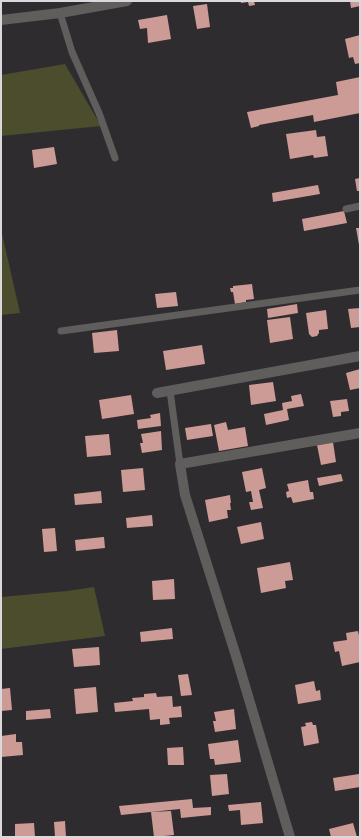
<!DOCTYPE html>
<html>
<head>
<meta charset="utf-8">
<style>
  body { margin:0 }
  #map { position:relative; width:361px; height:838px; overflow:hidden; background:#2f2c30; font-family:Cabin,sans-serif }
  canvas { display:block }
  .frame { position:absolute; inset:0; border:2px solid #dad8db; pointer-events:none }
</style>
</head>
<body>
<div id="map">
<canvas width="361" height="838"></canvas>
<div class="frame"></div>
</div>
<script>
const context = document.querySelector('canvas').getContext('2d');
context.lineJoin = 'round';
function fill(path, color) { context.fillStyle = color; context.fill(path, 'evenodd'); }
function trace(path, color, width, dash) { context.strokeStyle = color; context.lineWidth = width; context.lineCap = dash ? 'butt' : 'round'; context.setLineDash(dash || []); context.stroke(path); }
const green = new Path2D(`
  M 65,64 L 101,126 L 1,136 L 1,75 Z
  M 1,229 L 20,313 L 1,315 Z
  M 94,587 L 105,636 L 1,649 L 1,597 L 67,591 Z`);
const building = new Path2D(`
  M 241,1 L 254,1 L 255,5 L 249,6 L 248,2 L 241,3 Z
  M 350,1 L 360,1 L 360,6 L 351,8 Z
  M 207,4 L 210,27 L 197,29 L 193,6 Z
  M 167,15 L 171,39 L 148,43 L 147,28 L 140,29 L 138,20 Z
  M 360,35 L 360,63 L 355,64 L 353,57 L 349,58 L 345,39 Z
  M 360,77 L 360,113 L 314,122 L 313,115 L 259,125 L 259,126 L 251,128 L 247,112 L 338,95 L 336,82 Z
  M 316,130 L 317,137 L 325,136 L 328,156 L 314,158 L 313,155 L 290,159 L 286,134 Z
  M 54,147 L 57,164 L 34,168 L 32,150 Z
  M 360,178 L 360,191 L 357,191 L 355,179 Z
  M 318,185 L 320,194 L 273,202 L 272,193 Z
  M 344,211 L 347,223 L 304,231 L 302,219 Z
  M 356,228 L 360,228 L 360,245 L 359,245 Z
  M 252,284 L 254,299 L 246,300 L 246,302 L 235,304 L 233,292 L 231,292 L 230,288 L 233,288 L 233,286 Z
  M 176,292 L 178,306 L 157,308 L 155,294 Z
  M 297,304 L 298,313 L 268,318 L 267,309 Z
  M 360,308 L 360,327 L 351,328 L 348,309 Z
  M 326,310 L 328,329 L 319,330 L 319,333 L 317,336 L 312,337 L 309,334 L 306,313 Z
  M 290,317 L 293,339 L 270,343 L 267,320 Z
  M 117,330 L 119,351 L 94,353 L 92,333 Z
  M 202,345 L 205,364 L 166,370 L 163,351 Z
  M 360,369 L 360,388 L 350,390 L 346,373 Z
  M 273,382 L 276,401 L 251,405 L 249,385 Z
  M 301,394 L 304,406 L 287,409 L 289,420 L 266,425 L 264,414 L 283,410 L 282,403 L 292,401 L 291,396 Z
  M 131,395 L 134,414 L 102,419 L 99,400 Z
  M 347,399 L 349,411 L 341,412 L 341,416 L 333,417 L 330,401 Z
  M 160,413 L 161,426 L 138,429 L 137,420 L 151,418 L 150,415 Z
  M 226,422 L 228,430 L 245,427 L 248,446 L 219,451 L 214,425 Z
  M 211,424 L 213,436 L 187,440 L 185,428 Z
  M 161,431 L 162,450 L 142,453 L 140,443 L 143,443 L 141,434 Z
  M 109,434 L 111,455 L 87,457 L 85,436 Z
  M 333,442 L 336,462 L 321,465 L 317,445 Z
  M 143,468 L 145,490 L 123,492 L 121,470 Z
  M 262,468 L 266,488 L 259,490 L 263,508 L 251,510 L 249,502 L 253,502 L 251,491 L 246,492 L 242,472 Z
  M 341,474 L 343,481 L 319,486 L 317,478 Z
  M 308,480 L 310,492 L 313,492 L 314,499 L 293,503 L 291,497 L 287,498 L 286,492 L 289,491 L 287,484 Z
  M 101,491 L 102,503 L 75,505 L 74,494 Z
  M 230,495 L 231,503 L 230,503 L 231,510 L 227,510 L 228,518 L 209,522 L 205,500 Z
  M 152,515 L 153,526 L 127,528 L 126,518 Z
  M 261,522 L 264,539 L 241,544 L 237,527 Z
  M 55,528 L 57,551 L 44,552 L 42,529 Z
  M 103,537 L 104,537 L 105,548 L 76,551 L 75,540 Z
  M 290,562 L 293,580 L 285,581 L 286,588 L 261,593 L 257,568 Z
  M 174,579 L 175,599 L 153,600 L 152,581 Z
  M 172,628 L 173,639 L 141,642 L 140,632 Z
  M 358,631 L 360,640 L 360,662 L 342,666 L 339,651 L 335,652 L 333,642 L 347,640 L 346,633 Z
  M 99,647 L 100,665 L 74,667 L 72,649 Z
  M 188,674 L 192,695 L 181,696 L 178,675 Z
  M 314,681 L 316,691 L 320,690 L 321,700 L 298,704 L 295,685 Z
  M 96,687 L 98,712 L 76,714 L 74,689 Z
  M 10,688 L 12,710 L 1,711 L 1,689 Z
  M 156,693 L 157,697 L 172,696 L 173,707 L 181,706 L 182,717 L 169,718 L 170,724 L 160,725 L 160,719 L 150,720 L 149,709 L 115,712 L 114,703 L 133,701 L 132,698 L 144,697 L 144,694 Z
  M 50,709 L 51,718 L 26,720 L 26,711 Z
  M 234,709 L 236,729 L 215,732 L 213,721 L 216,721 L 214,712 Z
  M 312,722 L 313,725 L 316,725 L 319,743 L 304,746 L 301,727 L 306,726 L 305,723 Z
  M 16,734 L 16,742 L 22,742 L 23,755 L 1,757 L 1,736 Z
  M 238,740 L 241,762 L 215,765 L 214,759 L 210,759 L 208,744 Z
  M 183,747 L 184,765 L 168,765 L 167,748 Z
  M 227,774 L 229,794 L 212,796 L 210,775 Z
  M 359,774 L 360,787 L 335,791 L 333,778 Z
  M 192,799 L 193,808 L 211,807 L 211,815 L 181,818 L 180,809 L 121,815 L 119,806 Z
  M 261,802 L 263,823 L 241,825 L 240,810 L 229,811 L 228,805 Z
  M 171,811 L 174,835 L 154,837 L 151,812 Z
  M 65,821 L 66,837 L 55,837 L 54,822 Z
  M 34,823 L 35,837 L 15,837 L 15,824 Z
  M 353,823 L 357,837 L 331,837 L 329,829 Z`);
const lane = new Path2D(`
  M 60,13 L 72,52 L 99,113 L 115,158
  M 346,209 L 360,206
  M 61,331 L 360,290
  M 170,391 L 180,464`);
const street = new Path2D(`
  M 1,20 L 60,13 L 127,1
  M 157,393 L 360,356
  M 290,837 L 237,659 L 185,495 L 180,464 L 360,433`);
fill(green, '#4b4d2d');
fill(building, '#cc9b96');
trace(lane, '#605d5d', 7);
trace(street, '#605d5d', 10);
</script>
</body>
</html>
